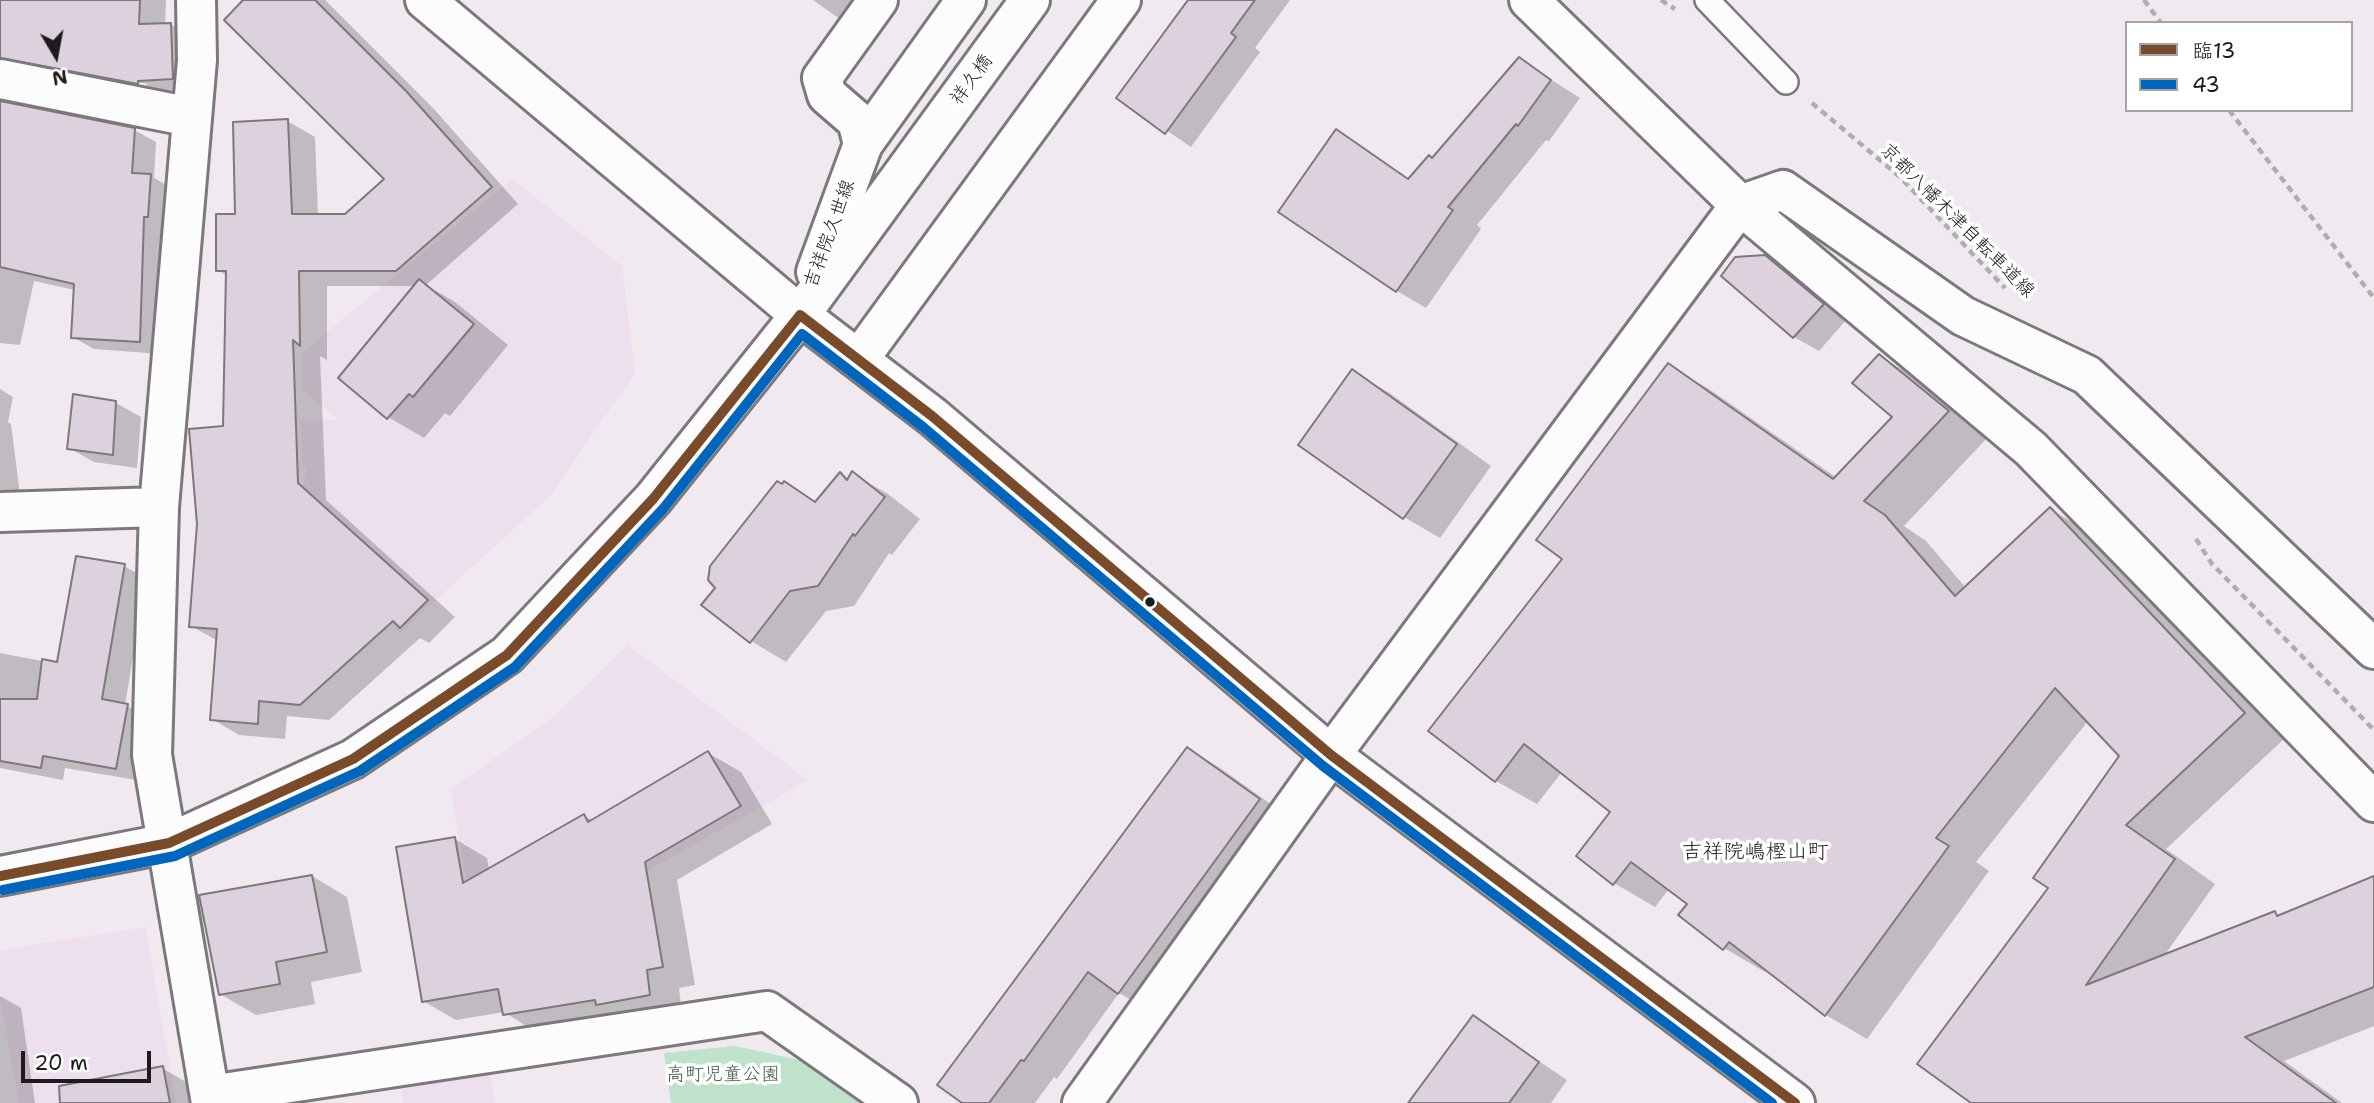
<!DOCTYPE html>
<html>
<head>
<meta charset="utf-8">
<style>
  body { margin:0 }
  #map { position:relative; width:2374px; height:1103px; overflow:hidden; background:#f0eaf0; font-family:"Shantell Sans","Klee One",sans-serif }
  canvas { display:block }
  .legend { position:absolute; left:2125px; top:21px; width:228px; height:91px; box-sizing:border-box; background:#fff; border:2px solid #a4a4a4; margin:0; padding:9px 12px; list-style:none; font-size:21px; color:#1c1c1c }
  .legend li { display:flex; align-items:center; gap:14px; height:35px }
  .legend b { width:35px; border:2px solid #a4a4a4 }
  .north { position:absolute; left:21px; top:21px; width:70px; height:70px; -webkit-text-stroke:5px #fff; paint-order:stroke; rotate:170deg; font-size:19px; font-weight:700; line-height:28px; text-align:center; color:#1c1c1c }
  .north::after { content:''; display:block; margin:auto; width:24px; height:32px; background:#1c1c1c; clip-path:polygon(50% 0,100% 100%,50% 72%,0 100%) }
  .scale { position:absolute; left:21px; top:1051px; width:130px; height:32px; box-sizing:border-box; border:4px solid #1c1c1c; border-top:0; padding-left:9px; font-size:21px; line-height:24px; white-space:nowrap; color:#1c1c1c; -webkit-text-stroke:5px #fff; paint-order:stroke }
</style>
</head>
<body>
<div id="map">
<canvas width="2374" height="1103"></canvas>
<ul class="legend">
<li><b style="height:9px;background:#7a4b2a"></b>臨13</li>
<li><b style="height:9px;background:#0065bd"></b>43</li>
</ul>
<div class="north">N</div>
<div class="scale">20 m</div>
</div>
<script>
const context = document.querySelector('canvas').getContext('2d');
context.lineJoin = 'round';
function fill(path, color) { context.fillStyle = color; context.fill(path, 'evenodd'); }
function trace(path, color, width, dash) { context.strokeStyle = color; context.lineWidth = width; context.lineCap = dash ? 'butt' : 'round'; context.setLineDash(dash || []); context.stroke(path); }
function label(font, color, halo, rows, align = 'center') {
  context.font = font + ' "Shantell Sans","Klee One",sans-serif'; context.lineWidth = 7; context.setLineDash([]); context.textBaseline = 'middle'; context.strokeStyle = halo; context.fillStyle = color; for (const [text, x, y, turn = 0] of rows) {
    context.save(); context.translate(x, y); context.rotate((+turn || 0) * Math.PI / 180); context.textAlign = isNaN(turn) ? turn : align; if (halo) context.strokeText(text, 0, 0); context.fillText(text, 0, 0); context.restore();
  }
}
const built = new Path2D(`
  M 512,179 L 622,266 L 635,373 L 550,496 L 400,633 L 295,527 L 307,467 L 303,466 L 300,420 L 339,420 L 302,389 L 302,353 Z
  M 628,645 L 808,780 L 482,965 L 450,789 L 550,720 Z
  M 146,927 L 176,1103 L 19,1103 L 0,997 L 0,950 Z
  M 490,1073 L 495,1103 L 403,1103 L 401,1089 Z`);
const green = new Path2D(`
  M 735,1046 L 804,1061 L 860,1103 L 671,1103 L 664,1053 Z`);
const shadow = new Path2D(`
  M 0,0 L 166,0 L 165,25 L 170,24 L 196,39 L 198,93 L 163,94 L 0,65 L 0,56 L 4,59 L 146,88 L 147,84 L 0,55 Z
  M 246,0 L 325,0 L 434,109 L 518,204 L 426,285 L 455,302 L 508,345 L 450,416 L 445,413 L 424,438 L 388,417 L 415,286 L 327,286 L 327,360 L 320,356 L 326,500 L 455,617 L 429,643 L 420,638 L 329,720 L 287,716 L 285,739 L 239,735 L 212,719 L 218,641 L 191,626 L 225,428 L 227,276 L 218,270 L 237,215 L 287,121 L 315,137 L 318,216 L 345,216 L 386,179 Z
  M 813,0 L 871,0 L 847,24 Z
  M 1193,0 L 1290,0 L 1255,48 L 1260,52 L 1191,147 L 1119,98 Z
  M 1520,60 L 1580,98 L 1549,141 L 1546,140 L 1477,225 L 1481,229 L 1426,308 L 1397,291 L 1336,132 L 1410,180 L 1433,160 Z
  M 0,103 L 134,130 L 156,142 L 154,178 L 172,188 L 161,354 L 94,349 L 73,337 L 75,290 L 34,281 L 20,345 L 0,343 Z
  M 1765,256 L 1790,271 L 1847,319 L 1819,351 L 1794,337 L 1724,276 Z
  M 1879,356 L 1920,380 L 1989,436 L 1904,526 L 1926,541 L 1966,588 L 2050,509 L 2091,533 L 2285,738 L 2166,849 L 2215,884 L 2164,956 L 2275,913 L 2281,916 L 2374,878 L 2374,1026 L 2284,1061 L 2342,1103 L 1974,1103 L 2050,888 L 2121,756 L 2088,721 L 1976,862 L 1989,871 L 1867,1039 L 1826,1015 L 1767,970 L 1765,972 L 1724,948 L 1689,904 L 1669,889 L 1655,907 L 1614,883 L 1613,812 L 1562,772 L 1537,804 L 1496,781 L 1565,558 L 1668,365 L 1709,389 L 1837,478 L 1894,416 Z
  M 1353,372 L 1388,392 L 1491,466 L 1440,538 L 1404,517 Z
  M 0,389 L 13,397 L 8,422 L 11,424 L 20,495 L 0,497 Z
  M 116,403 L 141,417 L 137,468 L 94,462 L 69,448 Z
  M 840,474 L 849,479 L 853,474 L 888,494 L 920,519 L 892,555 L 889,553 L 854,606 L 826,611 L 786,662 L 751,641 L 718,588 L 784,483 L 817,502 Z
  M 124,566 L 146,578 L 125,705 L 149,718 L 137,780 L 65,768 L 63,780 L 0,768 L 0,653 L 58,664 Z
  M 1188,749 L 1220,768 L 1292,819 L 1152,1012 L 1119,993 L 1057,1079 L 1054,1077 L 1035,1103 L 965,1103 Z
  M 708,753 L 741,772 L 772,824 L 677,880 L 695,985 L 679,988 L 682,1013 L 537,1033 L 504,1012 L 456,1020 L 423,1001 L 455,839 L 487,858 L 489,870 L 584,816 L 593,821 Z
  M 312,876 L 347,897 L 362,972 L 311,982 L 315,1004 L 256,1015 L 220,994 Z
  M 0,996 L 21,1008 L 35,1103 L 0,1103 Z
  M 1473,1017 L 1567,1080 L 1551,1103 L 1410,1103 Z
  M 162,1068 L 191,1085 L 195,1103 L 100,1103 Z`);
const building = new Path2D(`
  M 0,0 L 140,0 L 139,24 L 171,23 L 173,79 L 138,81 L 138,84 L 0,58 Z
  M 243,0 L 315,0 L 406,91 L 492,187 L 396,271 L 299,271 L 300,346 L 293,340 L 298,483 L 428,600 L 400,628 L 393,621 L 300,705 L 259,701 L 258,724 L 210,720 L 217,629 L 189,627 L 197,524 L 189,429 L 223,426 L 226,271 L 216,271 L 216,214 L 235,214 L 233,122 L 288,119 L 292,214 L 345,214 L 384,179 L 224,20 Z
  M 1188,0 L 1255,0 L 1231,33 L 1236,37 L 1165,134 L 1116,98 Z
  M 1519,57 L 1551,80 L 1518,126 L 1516,124 L 1448,207 L 1453,210 L 1396,292 L 1278,212 L 1336,129 L 1408,179 L 1429,155 L 1432,158 Z
  M 0,101 L 135,128 L 132,173 L 151,174 L 148,217 L 144,217 L 140,342 L 71,338 L 74,284 L 0,267 Z
  M 1765,255 L 1824,304 L 1793,338 L 1721,276 L 1735,257 Z
  M 419,279 L 474,324 L 413,397 L 409,394 L 387,419 L 338,378 Z
  M 1879,354 L 1949,411 L 1864,501 L 1885,515 L 1955,596 L 2050,507 L 2245,713 L 2126,825 L 2175,859 L 2086,985 L 2275,911 L 2277,916 L 2374,876 L 2374,987 L 2245,1037 L 2336,1103 L 1971,1103 L 1917,1064 L 2048,888 L 2033,878 L 2119,756 L 2055,688 L 1936,838 L 1949,846 L 1825,1016 L 1729,942 L 1723,950 L 1678,915 L 1687,904 L 1631,862 L 1613,885 L 1576,856 L 1610,812 L 1524,744 L 1495,782 L 1428,731 L 1562,559 L 1536,540 L 1668,363 L 1833,479 L 1892,417 L 1852,383 Z
  M 1352,369 L 1457,444 L 1403,519 L 1298,445 Z
  M 73,394 L 116,401 L 113,455 L 67,449 Z
  M 852,471 L 885,497 L 855,536 L 853,534 L 818,586 L 790,591 L 750,643 L 701,605 L 715,588 L 708,580 L 710,566 L 777,481 L 782,484 L 784,481 L 815,502 L 840,472 L 847,480 Z
  M 76,556 L 125,564 L 102,699 L 128,704 L 116,769 L 43,756 L 41,768 L 0,761 L 0,699 L 37,699 L 42,659 L 57,662 Z
  M 1187,747 L 1260,799 L 1118,994 L 1088,972 L 1024,1061 L 1021,1060 L 989,1103 L 962,1103 L 937,1085 Z
  M 708,751 L 741,806 L 645,862 L 663,967 L 647,970 L 650,995 L 596,1005 L 595,1000 L 503,1015 L 498,989 L 422,1002 L 396,847 L 455,837 L 463,883 L 584,814 L 588,822 Z
  M 312,875 L 327,952 L 276,962 L 280,984 L 219,995 L 199,895 Z
  M 1473,1015 L 1539,1062 L 1509,1103 L 1408,1103 Z
  M 163,1066 L 170,1103 L 60,1103 L 59,1086 Z`);
const path = new Path2D(`
  M 1661,0 L 1675,9
  M 2144,0 L 2161,23
  M 1812,103 L 1900,177 L 2005,288
  M 2229,110 L 2374,298
  M 2196,539 L 2212,564 L 2374,730`);
const service = new Path2D(`
  M 1707,0 L 1786,82`);
const minor = new Path2D(`
  M 196,0 L 197,60 L 159,507 L 152,755 L 211,1103
  M 1529,0 L 1740,205 L 2031,449 L 2374,802
  M 0,79 L 191,117
  M 863,144 L 857,121 L 827,95 L 822,78 L 878,0
  M 859,359 L 1121,0
  M 0,512 L 159,507
  M 210,1095 L 767,1011 L 898,1103
  M 1082,1103 L 1331,755 L 1740,205 L 1783,190 L 1963,316 L 2087,375 L 2374,649`);
const tertiary = new Path2D(`
  M 425,0 L 800,315 L 932,416 L 1331,755 L 1795,1103
  M 816,272 L 863,144 L 966,0
  M 0,876 L 169,843 L 353,759 L 507,655 L 653,499 L 800,315 L 1030,0`);
const bus1 = new Path2D(`
  M 0,876 L 169,843 L 353,759 L 507,655 L 653,499 L 800,315 L 932,416 L 1331,755 L 1795,1103`);
const bus2 = new Path2D(`
  M 3,890 L 175,856 L 360,771 L 515,667 L 663,509 L 802,334 L 923,427 L 1323,766 L 1772,1103`);
const markers = [
  [1150,602,6,"#1c1c1c"]
];
const streetNames = [
  ["祥久橋",972,80,-54],
  ["京都八幡木津自転車道線",1957,221,45],
  ["吉祥院久世線",830,234,-70]
];
const parkNames = [
  ["高町児童公園",723,1075]
];
const neighbourhoodNames = [
  ["吉祥院嶋樫山町",1755,853]
];
fill(built, '#eddfed');
fill(green, '#bee3ca');
fill(shadow, '#0003');
fill(building, '#dcd1dc');
trace(building, '#7b797b', 2);
trace(service, '#7b797b', 28);
trace(minor, '#7b797b', 44);
trace(tertiary, '#7b797b', 44);
trace(path, '#afaeaf', 4.5, [7, 5]);
trace(service, '#fdfcfd', 23);
trace(minor, '#fdfcfd', 38);
trace(tertiary, '#fdfcfd', 38);
trace(bus1, '#7a4b2a', 10);
trace(bus2, '#0065bd', 10);
for (const [x, y, r, color] of markers) { const dot = new Path2D(); dot.arc(x, y, r, 0, 2 * Math.PI); context.fillStyle = color; context.fill(dot); trace(dot, '#fff', 2.5); }
label('19px', '#1c1c1c', '#fff', streetNames);
label('19px', '#46604e', '#fff', parkNames);
label('21px', '#1c1c1c', '#fff', neighbourhoodNames);
</script>
</body>
</html>
